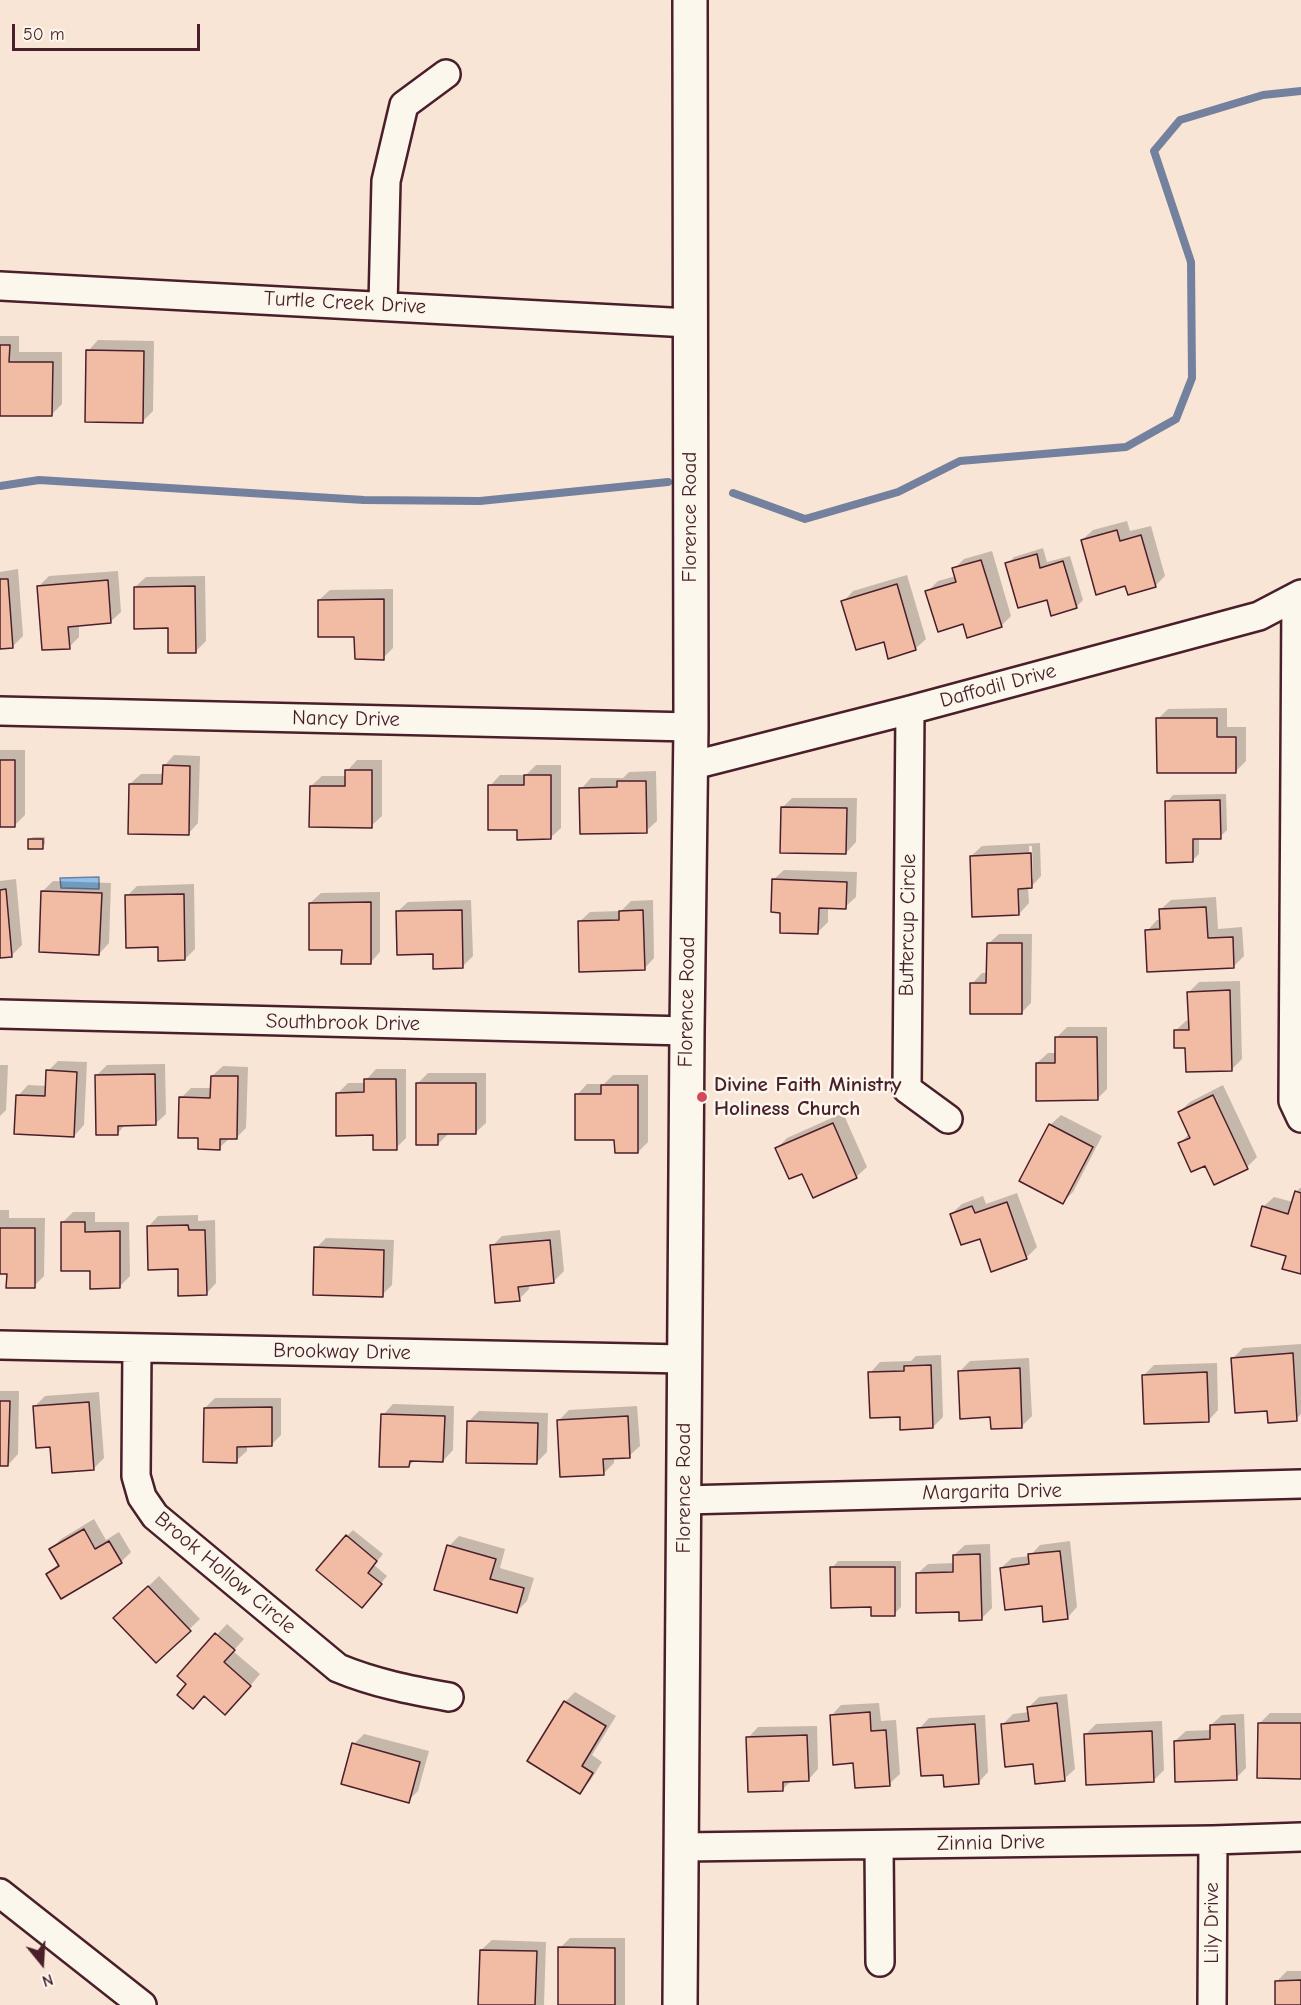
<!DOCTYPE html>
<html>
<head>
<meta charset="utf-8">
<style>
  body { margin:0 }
  #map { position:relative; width:1301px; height:2005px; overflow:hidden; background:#f8e5d6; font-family:"Comic Neue",sans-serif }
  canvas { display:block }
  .north { position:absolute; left:12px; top:1933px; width:60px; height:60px; -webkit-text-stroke:4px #fbf7ec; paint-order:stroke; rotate:162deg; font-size:16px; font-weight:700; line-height:24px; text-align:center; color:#4a1f2b }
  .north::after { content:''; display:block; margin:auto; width:21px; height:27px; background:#4a1f2b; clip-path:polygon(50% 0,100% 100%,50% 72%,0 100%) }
  .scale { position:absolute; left:12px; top:24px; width:188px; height:27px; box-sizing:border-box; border:3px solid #4a1f2b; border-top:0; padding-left:8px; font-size:18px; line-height:21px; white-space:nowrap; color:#4a1f2b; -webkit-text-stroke:4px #fbf7ec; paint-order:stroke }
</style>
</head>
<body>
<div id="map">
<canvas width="1301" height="2005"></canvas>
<div class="north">N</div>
<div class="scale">50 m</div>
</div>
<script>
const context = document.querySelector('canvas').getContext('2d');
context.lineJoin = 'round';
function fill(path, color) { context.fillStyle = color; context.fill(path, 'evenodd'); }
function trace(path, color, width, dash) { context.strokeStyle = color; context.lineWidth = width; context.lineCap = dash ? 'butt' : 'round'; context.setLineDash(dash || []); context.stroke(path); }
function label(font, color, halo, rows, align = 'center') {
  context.font = font + ' "Comic Neue",sans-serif'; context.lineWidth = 5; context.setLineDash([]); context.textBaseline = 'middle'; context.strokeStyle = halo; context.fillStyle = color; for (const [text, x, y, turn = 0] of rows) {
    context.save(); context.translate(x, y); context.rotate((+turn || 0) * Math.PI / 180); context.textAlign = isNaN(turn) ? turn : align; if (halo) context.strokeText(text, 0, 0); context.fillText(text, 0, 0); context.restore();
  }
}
const water = new Path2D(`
  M 99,877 L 99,889 L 61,888 L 60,878 Z`);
const shadow = new Path2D(`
  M 0,336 L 19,336 L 19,352 L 62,352 L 62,404 L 52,414 L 0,414 Z
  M 98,340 L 154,341 L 153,411 L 143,421 L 88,351 Z
  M 1127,521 L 1130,531 L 1151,526 L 1165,576 L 1155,586 L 1126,584 L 1082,540 L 1093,530 Z
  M 1043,548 L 1047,562 L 1070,556 L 1083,600 L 1076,607 L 1048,598 L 1007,564 L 1014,557 Z
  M 992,551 L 1011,616 L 1001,626 L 964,623 L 927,592 L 938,581 L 956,576 L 954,569 L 964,559 Z
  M 18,569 L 23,636 L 13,646 L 0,647 L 0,572 Z
  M 118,571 L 121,612 L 110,622 L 79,624 L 79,637 L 69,647 L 39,586 L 49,576 Z
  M 907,575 L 926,639 L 915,649 L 885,640 L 843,602 L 853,591 Z
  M 205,576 L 206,641 L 196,651 L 169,627 L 135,587 L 146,577 Z
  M 393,589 L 393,648 L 383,658 L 319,600 L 330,590 Z
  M 1227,708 L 1227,727 L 1246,727 L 1246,761 L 1236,771 L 1158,719 L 1168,709 Z
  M 0,750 L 25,750 L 25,815 L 14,826 L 0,826 Z
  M 174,755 L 200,756 L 198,823 L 188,834 L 130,784 L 141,774 L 164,774 L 164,766 Z
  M 357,760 L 382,760 L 382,816 L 371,826 L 311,786 L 322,776 L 347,776 L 347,771 Z
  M 536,765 L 561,765 L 561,828 L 550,838 L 519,829 L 490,786 L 500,775 L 526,775 Z
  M 656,771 L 657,821 L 646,831 L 581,789 L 591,778 L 623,778 L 629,772 Z
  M 1226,794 L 1227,830 L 1220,837 L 1199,838 L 1199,854 L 1192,861 L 1167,802 L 1173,795 Z
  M 792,798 L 857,798 L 856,842 L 846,853 L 782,808 Z
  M 33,837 L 45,837 L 45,844 L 42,847 L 30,840 Z
  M 1040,843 L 1041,876 L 1031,887 L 1028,887 L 1029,903 L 1019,914 L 971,856 L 982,846 ZM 1029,846 L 1032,846 L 1033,879 L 1030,879 Z
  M 784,870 L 857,872 L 856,897 L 845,907 L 828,907 L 828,922 L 817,933 L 782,912 L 773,880 Z
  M 16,879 L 22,945 L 11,956 L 0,957 L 0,881 Z
  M 53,881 L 111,883 L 109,943 L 99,954 L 43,891 Z
  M 194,884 L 195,949 L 185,959 L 127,896 L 137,886 Z
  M 380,892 L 380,952 L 370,963 L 343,948 L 310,903 L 321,893 Z
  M 1216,897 L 1218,929 L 1242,927 L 1244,956 L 1234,966 L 1147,931 L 1157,920 L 1161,920 L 1160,910 L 1171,900 Z
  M 471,900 L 473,956 L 462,967 L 434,953 L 397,912 L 408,902 Z
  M 653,900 L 654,958 L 644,969 L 579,922 L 590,912 L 621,911 L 631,901 Z
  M 999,934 L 1032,934 L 1031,1003 L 1021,1013 L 972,984 L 982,973 L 988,973 L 988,944 Z
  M 1240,981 L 1242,1059 L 1232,1069 L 1187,1046 L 1175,1031 L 1186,1021 L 1190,1020 L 1189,992 L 1199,982 Z
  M 1067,1027 L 1107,1027 L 1107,1089 L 1097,1099 L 1037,1063 L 1048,1053 L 1056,1053 L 1056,1038 Z
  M 58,1061 L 87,1062 L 84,1125 L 74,1136 L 18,1096 L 28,1085 L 47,1086 L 48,1071 Z
  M 165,1064 L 166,1114 L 155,1124 L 126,1124 L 117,1134 L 96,1076 L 107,1065 Z
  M 0,1065 L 8,1065 L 6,1110 L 0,1116 Z
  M 223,1066 L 248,1067 L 246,1128 L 236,1138 L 230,1138 L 219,1148 L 181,1098 L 191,1088 L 212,1088 L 212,1076 Z
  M 376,1069 L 406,1069 L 406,1138 L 396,1148 L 374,1133 L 338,1093 L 348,1083 L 366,1083 L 366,1080 Z
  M 428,1073 L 486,1073 L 486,1123 L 475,1133 L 449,1133 L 438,1144 L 418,1083 Z
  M 613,1075 L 648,1075 L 648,1142 L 638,1152 L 616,1139 L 577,1095 L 587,1084 L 604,1084 Z
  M 1223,1085 L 1257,1157 L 1247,1167 L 1205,1164 L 1179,1144 L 1190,1133 L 1179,1112 L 1190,1102 Z
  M 843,1113 L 867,1167 L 856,1177 L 803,1172 L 777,1148 L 787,1138 Z
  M 1061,1115 L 1102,1136 L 1073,1192 L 1063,1202 L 1050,1125 Z
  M 1301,1187 L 1301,1273 L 1288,1255 L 1263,1207 L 1274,1197 L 1293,1202 L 1296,1192 Z
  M 1017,1193 L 1037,1247 L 1026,1258 L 980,1237 L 951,1214 L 962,1204 L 983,1196 L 986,1204 Z
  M 0,1210 L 9,1210 L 9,1218 L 45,1218 L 44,1276 L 34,1286 L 8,1273 L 0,1273 Z
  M 73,1212 L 95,1212 L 95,1222 L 129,1222 L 130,1276 L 119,1287 L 91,1270 L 63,1222 Z
  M 198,1215 L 198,1221 L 215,1220 L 216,1283 L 206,1294 L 179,1268 L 148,1227 L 158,1216 Z
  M 560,1230 L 564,1271 L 553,1282 L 529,1284 L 529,1289 L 519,1299 L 492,1246 L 502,1236 Z
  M 326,1238 L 394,1240 L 392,1285 L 382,1295 L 316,1248 Z
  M 1301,1344 L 1301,1414 L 1296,1419 L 1233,1358 L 1243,1348 Z
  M 941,1355 L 943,1417 L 933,1427 L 901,1416 L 870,1373 L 880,1362 L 911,1361 L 916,1356 Z
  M 1029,1358 L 1032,1416 L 1022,1426 L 992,1416 L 959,1372 L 970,1361 Z
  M 1217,1363 L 1218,1410 L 1208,1421 L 1144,1375 L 1154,1365 Z
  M 0,1391 L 19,1391 L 18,1454 L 8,1465 L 0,1465 Z
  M 99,1392 L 104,1458 L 93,1469 L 51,1445 L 35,1406 L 45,1396 Z
  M 215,1398 L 281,1398 L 281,1435 L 271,1445 L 247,1445 L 247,1451 L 236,1461 L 205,1408 Z
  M 393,1404 L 454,1406 L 453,1450 L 443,1461 L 415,1460 L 409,1466 L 383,1415 Z
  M 637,1406 L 640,1446 L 629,1456 L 614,1457 L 614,1463 L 603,1474 L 559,1420 L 569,1410 Z
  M 479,1411 L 548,1413 L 547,1452 L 536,1463 L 469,1421 Z
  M 94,1519 L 106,1540 L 119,1532 L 131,1552 L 121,1562 L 48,1574 L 59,1563 L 51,1549 L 61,1539 Z
  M 353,1530 L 383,1554 L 374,1565 L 387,1576 L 368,1599 L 347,1536 Z
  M 459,1536 L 505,1549 L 500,1568 L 534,1578 L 527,1601 L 517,1611 L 449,1546 Z
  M 1070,1541 L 1077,1607 L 1067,1618 L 1043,1604 L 1001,1568 L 1012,1558 L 1030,1556 L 1040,1545 Z
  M 990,1544 L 992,1608 L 981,1619 L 960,1610 L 917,1574 L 928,1564 L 955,1563 L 954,1555 L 965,1545 Z
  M 838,1561 L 901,1561 L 901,1607 L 894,1614 L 872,1606 L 832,1568 Z
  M 159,1576 L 200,1619 L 156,1661 L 126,1608 Z
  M 227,1624 L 244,1639 L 233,1651 L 260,1674 L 236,1703 L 205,1695 L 179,1676 Z
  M 575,1692 L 616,1716 L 592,1755 L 602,1762 L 590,1781 L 580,1792 L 565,1702 Z
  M 1067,1694 L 1075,1769 L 1064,1779 L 1034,1763 L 1002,1725 L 1013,1714 L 1029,1712 L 1029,1707 L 1039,1697 Z
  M 879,1703 L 881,1721 L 896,1720 L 900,1774 L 889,1784 L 854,1762 L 831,1716 L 841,1705 Z
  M 1270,1713 L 1301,1713 L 1301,1778 L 1260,1723 Z
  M 1244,1714 L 1246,1768 L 1236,1778 L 1175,1741 L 1186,1731 L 1211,1730 L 1211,1725 L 1222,1715 Z
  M 985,1715 L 988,1772 L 978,1783 L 945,1773 L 919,1729 L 929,1718 Z
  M 1162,1721 L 1164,1770 L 1154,1780 L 1085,1735 L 1096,1724 Z
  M 817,1726 L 818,1769 L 808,1780 L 792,1780 L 783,1789 L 748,1738 L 758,1727 Z
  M 364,1734 L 429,1751 L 418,1791 L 408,1801 L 354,1744 Z
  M 570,1938 L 625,1938 L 625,2005 L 560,2005 L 560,1948 Z
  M 492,1940 L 546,1942 L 544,2005 L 479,2005 L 481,1950 Z
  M 1287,1971 L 1301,1971 L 1301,2005 L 1277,2005 L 1276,1982 Z`);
const stream = new Path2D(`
  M 0,486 L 39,480 L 364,500 L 480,501 L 668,482
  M 733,493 L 805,519 L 898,492 L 960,461 L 1126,447 L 1176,419 L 1192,378 L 1191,262 L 1154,151 L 1180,120 L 1263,95 L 1301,91`);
const building = new Path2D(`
  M 0,345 L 10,345 L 9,362 L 53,362 L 52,416 L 0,416 Z
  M 86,350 L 144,351 L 143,423 L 85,422 Z
  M 1117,530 L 1120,541 L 1141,535 L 1156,587 L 1128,595 L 1125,586 L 1096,595 L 1081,540 Z
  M 1037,554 L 1040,568 L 1063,561 L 1077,608 L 1051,616 L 1047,600 L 1018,608 L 1005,563 Z
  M 981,560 L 1002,627 L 967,638 L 963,624 L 938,632 L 925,591 L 956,582 L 952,568 Z
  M 0,579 L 8,579 L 13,648 L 0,649 Z
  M 108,580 L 111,623 L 68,627 L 70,649 L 42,650 L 37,586 Z
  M 897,584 L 916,650 L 888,659 L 884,642 L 856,650 L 841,601 Z
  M 195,586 L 196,653 L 168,653 L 168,628 L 134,629 L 134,587 Z
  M 384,599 L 384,660 L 355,659 L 354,637 L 318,637 L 318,600 Z
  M 1156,718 L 1217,718 L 1217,737 L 1236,737 L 1236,773 L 1157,773 Z
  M 0,760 L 15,760 L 15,827 L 0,827 Z
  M 163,765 L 190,766 L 189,835 L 128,834 L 129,784 L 162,784 Z
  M 345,770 L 372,770 L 372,828 L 309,827 L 310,786 L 345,786 Z
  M 524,775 L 551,775 L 551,839 L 517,840 L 517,830 L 488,830 L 488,785 L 524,785 Z
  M 617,781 L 646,781 L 647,833 L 580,834 L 579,788 L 617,787 Z
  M 1220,800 L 1221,839 L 1193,839 L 1193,862 L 1166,863 L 1165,801 Z
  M 781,807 L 847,808 L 846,854 L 780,853 Z
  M 28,839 L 43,839 L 43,849 L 28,849 Z
  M 1031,853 L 1032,888 L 1018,889 L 1019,915 L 972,917 L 970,856 Z
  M 772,879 L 847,882 L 846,909 L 819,908 L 818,934 L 780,933 L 780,913 L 771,912 Z
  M 6,889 L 12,957 L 0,958 L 0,890 Z
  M 41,891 L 102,893 L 99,955 L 39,952 Z
  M 184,894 L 185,960 L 158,961 L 158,947 L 126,948 L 125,895 Z
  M 371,902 L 371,964 L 341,964 L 342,950 L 309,950 L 309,903 Z
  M 1206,907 L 1208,938 L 1233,937 L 1234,968 L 1147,972 L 1145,930 L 1160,929 L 1159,909 Z
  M 462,910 L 463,968 L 433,969 L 433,954 L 397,955 L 396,911 Z
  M 643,910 L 645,970 L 579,972 L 578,921 L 619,920 L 619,911 Z
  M 987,943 L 1022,943 L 1022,1014 L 970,1014 L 970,983 L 986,983 Z
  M 1230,990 L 1232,1071 L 1186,1072 L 1185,1048 L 1174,1048 L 1174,1030 L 1189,1030 L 1187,992 Z
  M 1055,1037 L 1097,1037 L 1098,1100 L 1036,1101 L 1036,1063 L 1055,1063 Z
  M 46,1070 L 77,1072 L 74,1137 L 14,1134 L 16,1095 L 45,1096 Z
  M 155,1074 L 156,1125 L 118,1126 L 118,1135 L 96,1135 L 95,1075 Z
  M 211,1076 L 238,1076 L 237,1139 L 220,1139 L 220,1150 L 198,1149 L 198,1138 L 178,1138 L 179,1097 L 210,1098 Z
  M 364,1079 L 396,1079 L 397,1150 L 373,1150 L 373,1135 L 336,1136 L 336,1093 L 364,1092 Z
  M 416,1083 L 476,1083 L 476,1134 L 438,1134 L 438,1145 L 416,1145 Z
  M 601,1085 L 638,1085 L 638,1153 L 615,1153 L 614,1140 L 575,1140 L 575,1094 L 601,1094 Z
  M 1213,1095 L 1248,1169 L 1214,1185 L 1205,1166 L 1191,1172 L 1178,1143 L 1190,1138 L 1178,1112 Z
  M 833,1123 L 857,1178 L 813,1198 L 802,1174 L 789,1179 L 775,1148 Z
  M 1049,1124 L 1093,1147 L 1063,1204 L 1019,1181 Z
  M 1295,1191 L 1301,1193 L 1301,1274 L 1282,1269 L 1286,1256 L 1251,1246 L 1262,1206 L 1288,1214 Z
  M 1007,1202 L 1027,1259 L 991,1272 L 980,1239 L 961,1245 L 950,1214 L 972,1206 L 975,1213 Z
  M 61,1222 L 85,1222 L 85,1232 L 120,1231 L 120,1288 L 90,1289 L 90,1271 L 61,1271 Z
  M 188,1225 L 189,1230 L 205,1230 L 207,1295 L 178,1296 L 178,1269 L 148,1270 L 147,1226 Z
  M 0,1228 L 35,1228 L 35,1288 L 6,1288 L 7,1274 L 0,1274 Z
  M 550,1240 L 554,1283 L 518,1287 L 520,1301 L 495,1303 L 490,1245 Z
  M 314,1247 L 384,1250 L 383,1297 L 313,1295 Z
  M 1293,1353 L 1297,1421 L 1268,1423 L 1267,1411 L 1235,1413 L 1231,1358 Z
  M 931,1365 L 933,1428 L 900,1430 L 900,1417 L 870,1418 L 868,1372 L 904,1371 L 904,1366 Z
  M 1020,1368 L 1022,1428 L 991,1429 L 990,1417 L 960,1419 L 958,1371 Z
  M 1207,1372 L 1209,1422 L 1144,1424 L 1142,1375 Z
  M 0,1401 L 10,1401 L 8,1466 L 0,1466 Z
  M 89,1402 L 94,1470 L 52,1473 L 50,1447 L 36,1448 L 33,1406 Z
  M 272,1407 L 272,1446 L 237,1447 L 237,1463 L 203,1462 L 204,1408 Z
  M 381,1414 L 445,1416 L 443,1462 L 410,1461 L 409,1467 L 379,1467 Z
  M 628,1416 L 630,1458 L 603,1459 L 604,1475 L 560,1477 L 557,1420 Z
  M 467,1421 L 538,1423 L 537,1464 L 466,1463 Z
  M 84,1529 L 95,1549 L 109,1541 L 122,1563 L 61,1599 L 46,1574 L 59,1566 L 49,1549 Z
  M 346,1535 L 377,1561 L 368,1573 L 382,1584 L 362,1608 L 316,1570 Z
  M 447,1545 L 496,1559 L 490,1579 L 524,1588 L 517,1613 L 434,1590 Z
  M 1060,1551 L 1068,1619 L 1043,1622 L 1042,1606 L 1005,1610 L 1000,1568 L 1029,1564 L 1028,1554 Z
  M 980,1554 L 982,1620 L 959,1621 L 959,1612 L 916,1613 L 916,1573 L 953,1572 L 953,1555 Z
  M 830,1567 L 895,1567 L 895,1616 L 871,1616 L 871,1607 L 831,1608 Z
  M 148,1586 L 191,1631 L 156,1663 L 113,1618 Z
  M 215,1633 L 235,1650 L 224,1662 L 251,1686 L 225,1715 L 204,1696 L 193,1709 L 177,1695 L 186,1684 L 177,1676 Z
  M 564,1701 L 606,1726 L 582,1766 L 593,1773 L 580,1794 L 527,1761 Z
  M 1057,1703 L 1065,1781 L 1035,1784 L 1033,1764 L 1005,1767 L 1001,1724 L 1029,1721 L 1027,1707 Z
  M 870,1712 L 871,1731 L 886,1730 L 890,1786 L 855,1788 L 853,1763 L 833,1765 L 830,1715 Z
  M 1258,1723 L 1301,1723 L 1301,1779 L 1257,1778 Z
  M 975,1724 L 979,1784 L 944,1787 L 943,1775 L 921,1776 L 917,1728 Z
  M 1235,1724 L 1237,1780 L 1175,1782 L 1174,1741 L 1210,1739 L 1210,1725 Z
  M 1152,1731 L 1154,1782 L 1086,1785 L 1084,1734 Z
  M 807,1735 L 809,1781 L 783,1782 L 783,1791 L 748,1792 L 746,1737 Z
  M 352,1743 L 420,1762 L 409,1803 L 341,1784 Z
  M 558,1947 L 615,1948 L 615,2005 L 558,2005 Z
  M 480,1950 L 537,1951 L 535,2005 L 478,2005 Z
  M 1301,1980 L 1301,2005 L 1275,2005 L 1275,1981 Z`);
const minor = new Path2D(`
  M 0,286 L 689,323
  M 383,305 L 386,181 L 404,105 L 446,74
  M 1296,597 L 1293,1101 L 1301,1118
  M 910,710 L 907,1089 L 948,1119
  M 0,711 L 691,727
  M 690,766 L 910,710 L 1259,616 L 1301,594
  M 0,1014 L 687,1031
  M 0,1345 L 684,1359
  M 137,1349 L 136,1476 L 142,1497 L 155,1516 L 338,1668 C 374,1683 410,1690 449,1697
  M 684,1500 L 1301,1484
  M 879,1845 L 880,1962
  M 682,1847 L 1213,1840 L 1301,1837
  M 0,1893 L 142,2005
  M 1212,2005 L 1213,1840`);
const tertiary = new Path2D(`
  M 680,2005 L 687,1031 L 691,727 L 690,0`);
const markers = [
  [702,1097,6,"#d1495b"]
];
const streetNames = [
  ["Turtle Creek Drive",345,303,3],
  ["Florence Road",690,517,-90],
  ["Daffodil Drive",998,686,-15],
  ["Nancy Drive",346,719,1],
  ["Buttercup Circle",908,925,-89],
  ["Florence Road",687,1002,-89],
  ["Southbrook Drive",343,1023,1],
  ["Brookway Drive",342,1352,1],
  ["Florence Road",684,1488,-90],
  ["Margarita Drive",992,1492,-1],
  ["Brook Hollow Circle",225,1573,40],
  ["Zinnia Drive",991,1843,-1],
  ["Lily Drive",1212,1923,-90]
];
const poiNames = [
  ["Divine Faith Ministry",714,1085],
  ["Holiness Church",714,1109]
];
fill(water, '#8fc1eb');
trace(water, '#73809e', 1.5);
fill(shadow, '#0003');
trace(stream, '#73809e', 8);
fill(building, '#f1bba4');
trace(building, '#4a1f2b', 1.5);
trace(minor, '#4a1f2b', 32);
trace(tertiary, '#4a1f2b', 38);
trace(minor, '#fbf7ec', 27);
trace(tertiary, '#fbf7ec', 33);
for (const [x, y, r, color] of markers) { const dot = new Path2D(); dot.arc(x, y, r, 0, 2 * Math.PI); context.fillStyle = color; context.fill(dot); trace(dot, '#fbf7ec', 2); }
label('21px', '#4a1f2b', '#fbf7ec', streetNames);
label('bold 21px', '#4a1f2b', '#fbf7ec', poiNames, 'left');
</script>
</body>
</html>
